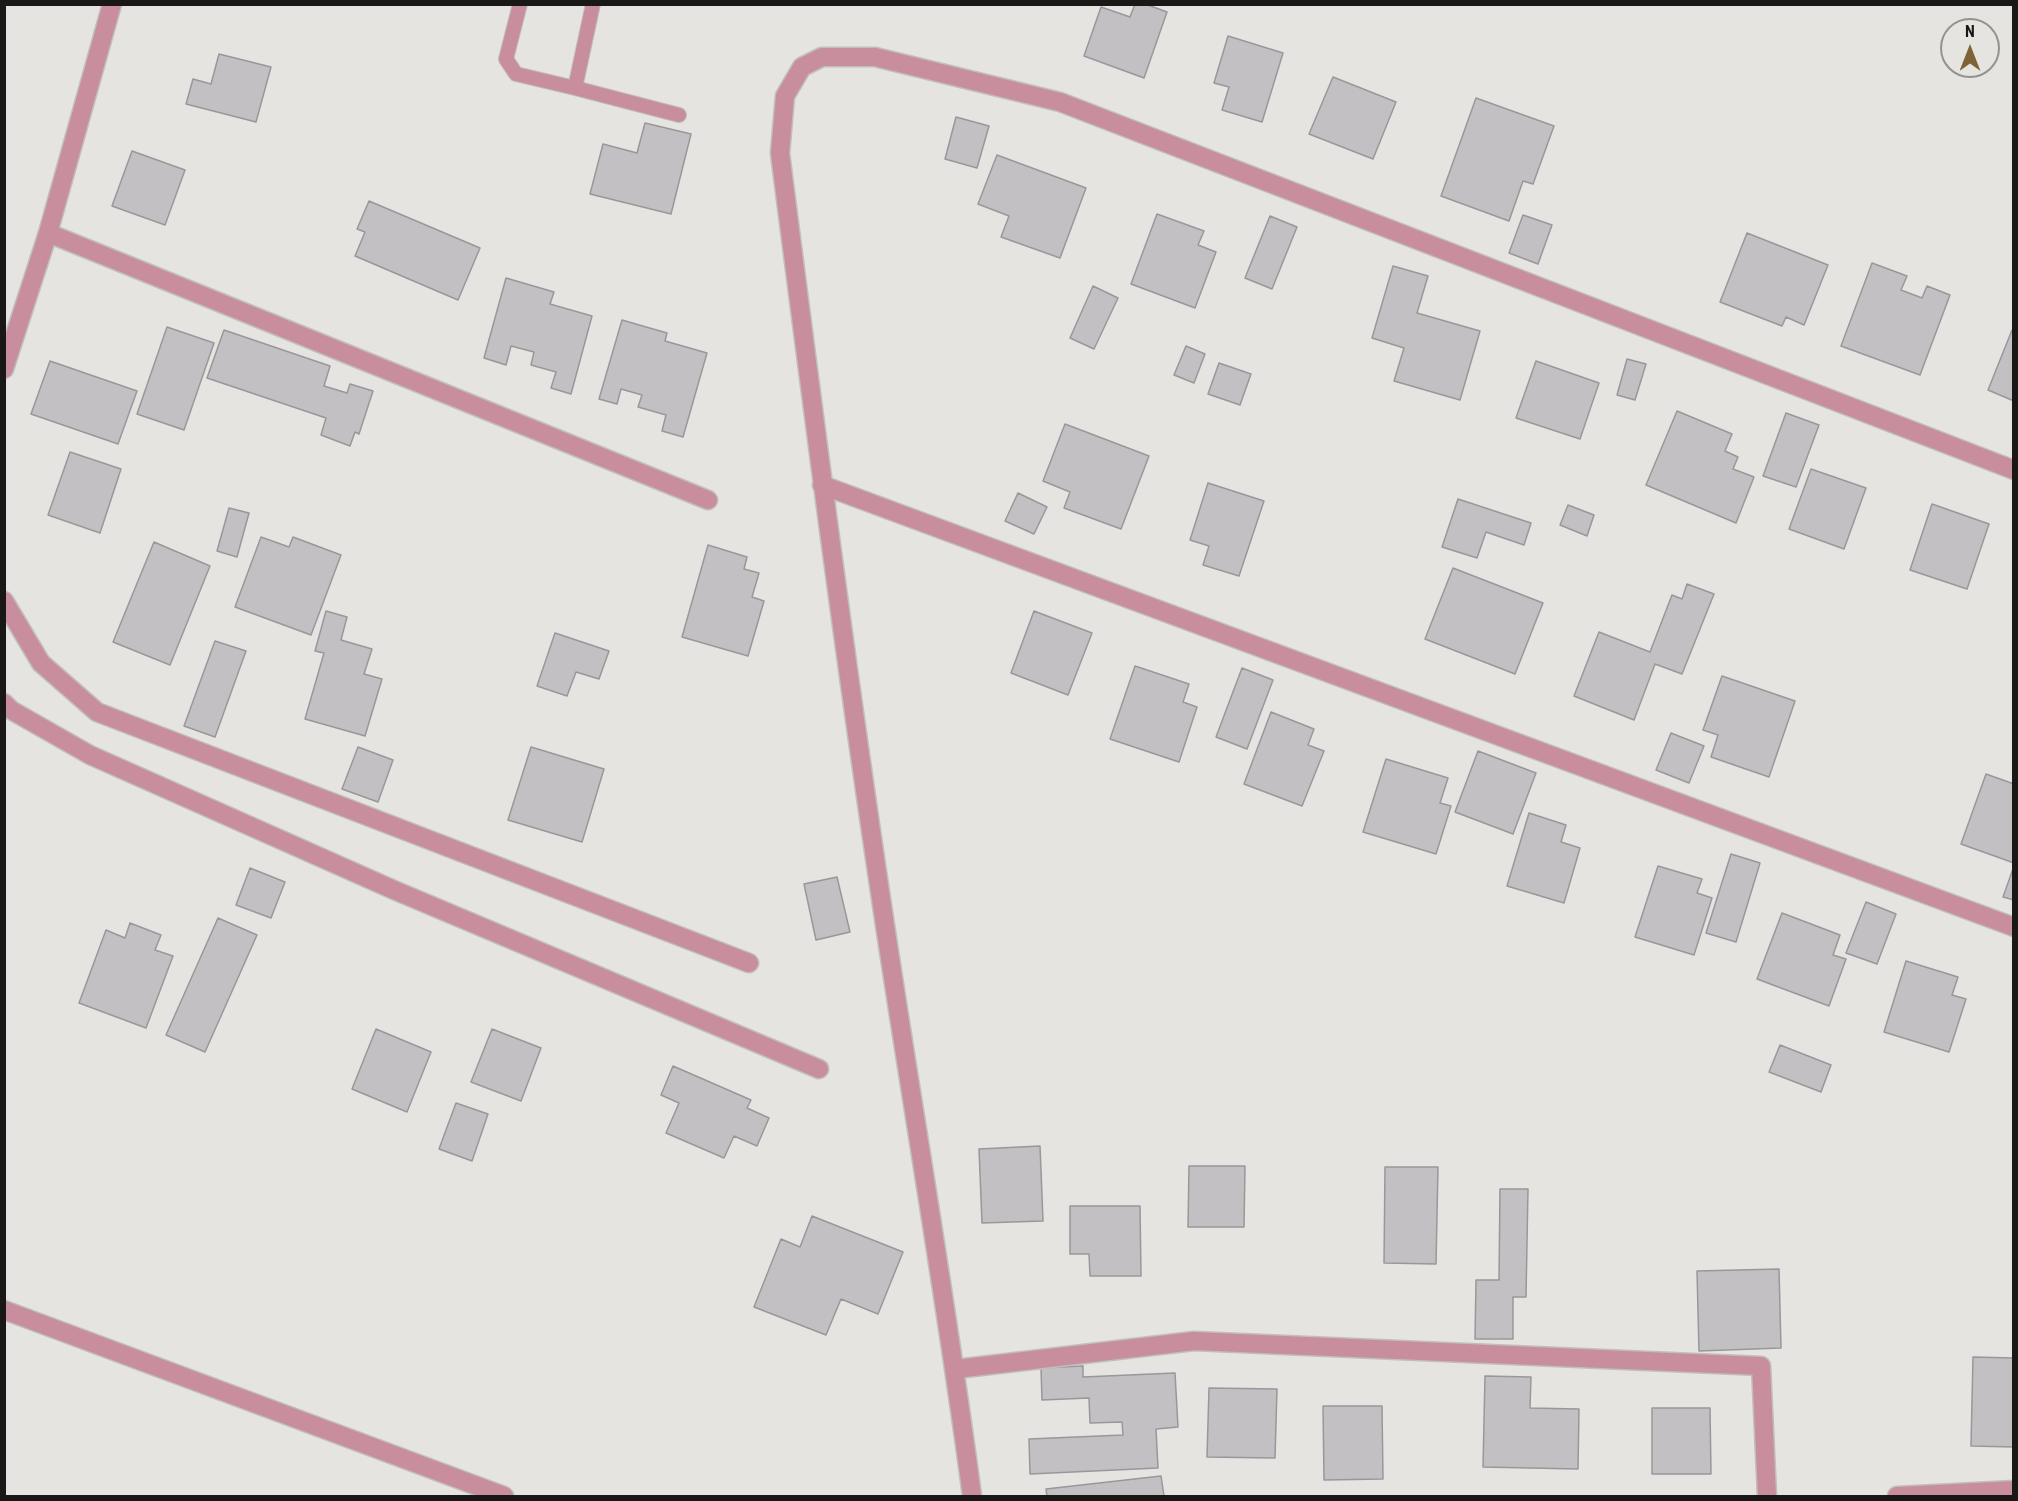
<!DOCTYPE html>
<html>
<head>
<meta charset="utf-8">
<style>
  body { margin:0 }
  #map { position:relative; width:2018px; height:1501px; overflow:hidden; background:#e6e4e0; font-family:"Roboto Condensed",sans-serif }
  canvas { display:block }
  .frame { position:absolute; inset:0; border:6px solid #191817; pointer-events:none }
  .north { position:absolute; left:1940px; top:18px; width:60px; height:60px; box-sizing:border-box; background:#e6e4e0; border:2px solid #949290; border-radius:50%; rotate:0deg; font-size:16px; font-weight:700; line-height:24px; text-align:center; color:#191817 }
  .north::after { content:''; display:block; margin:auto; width:21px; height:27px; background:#7d6335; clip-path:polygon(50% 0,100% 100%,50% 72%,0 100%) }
</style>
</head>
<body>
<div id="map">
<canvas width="2018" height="1501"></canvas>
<div class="frame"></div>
<div class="north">N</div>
</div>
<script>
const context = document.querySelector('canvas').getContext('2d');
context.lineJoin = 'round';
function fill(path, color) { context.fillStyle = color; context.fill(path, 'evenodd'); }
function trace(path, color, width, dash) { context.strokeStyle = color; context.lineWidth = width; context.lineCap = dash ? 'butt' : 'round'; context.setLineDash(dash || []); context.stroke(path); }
const building = new Path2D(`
  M 1135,4 L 1145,4 L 1167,12 L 1144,78 L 1084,56 L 1101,7 L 1130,17 Z
  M 1228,36 L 1283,53 L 1262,122 L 1222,110 L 1229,87 L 1214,83 Z
  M 219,54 L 271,67 L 256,122 L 186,104 L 193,79 L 211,84 Z
  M 1333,77 L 1396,102 L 1373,159 L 1309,134 Z
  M 1476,98 L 1554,126 L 1533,184 L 1523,181 L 1509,221 L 1441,196 Z
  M 956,117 L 989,126 L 977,168 L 945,159 Z
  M 645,123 L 691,134 L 671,214 L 590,194 L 603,144 L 637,153 Z
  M 132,151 L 185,170 L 165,225 L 112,206 Z
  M 997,155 L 1086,188 L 1060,258 L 1001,237 L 1009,216 L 978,204 Z
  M 369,201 L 480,248 L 458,300 L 355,256 L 365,232 L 357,229 Z
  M 1157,214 L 1204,231 L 1198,245 L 1216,252 L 1195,308 L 1131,284 Z
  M 1523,215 L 1552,225 L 1538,264 L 1509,253 Z
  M 1270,216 L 1297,227 L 1272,289 L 1245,278 Z
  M 1747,233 L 1828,265 L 1804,325 L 1786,317 L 1782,326 L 1720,302 Z
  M 1872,263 L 1907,276 L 1901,290 L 1922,298 L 1927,286 L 1950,295 L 1920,375 L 1841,346 Z
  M 1393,266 L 1428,276 L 1417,313 L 1480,331 L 1460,400 L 1394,381 L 1404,348 L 1372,338 Z
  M 506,278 L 554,292 L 550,304 L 592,316 L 571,394 L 551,388 L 556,372 L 531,365 L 534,352 L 511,346 L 506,365 L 484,358 Z
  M 1093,286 L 1118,298 L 1094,349 L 1070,338 Z
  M 622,320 L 667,333 L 665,341 L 707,353 L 683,437 L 662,431 L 666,415 L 638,407 L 642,395 L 621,389 L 617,404 L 599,399 Z
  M 167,327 L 214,343 L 184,430 L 137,414 Z
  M 224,330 L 330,366 L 324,386 L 347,393 L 350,384 L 373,391 L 359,434 L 355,432 L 350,446 L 321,435 L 326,418 L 207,378 Z
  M 2012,330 L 2014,330 L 2014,401 L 1988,390 Z
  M 1186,346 L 1205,354 L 1194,383 L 1174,375 Z
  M 1627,359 L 1646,364 L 1635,400 L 1617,395 Z
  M 50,361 L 137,391 L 118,444 L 31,414 Z
  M 1536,361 L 1599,383 L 1580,439 L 1516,418 Z
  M 1219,363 L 1251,374 L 1240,405 L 1208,394 Z
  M 1677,411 L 1732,434 L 1725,451 L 1738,457 L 1733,469 L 1754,477 L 1736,523 L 1646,485 Z
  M 1786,413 L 1819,425 L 1796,487 L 1763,476 Z
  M 1065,424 L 1149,456 L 1121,529 L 1064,508 L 1070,492 L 1043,481 Z
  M 70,452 L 121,469 L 100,533 L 48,515 Z
  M 1811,469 L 1866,488 L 1844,549 L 1789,529 Z
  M 1208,483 L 1264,501 L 1239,576 L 1203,565 L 1209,546 L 1190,540 Z
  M 1018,493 L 1047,507 L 1034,534 L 1005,521 Z
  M 1458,499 L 1531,523 L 1524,545 L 1486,532 L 1477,558 L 1442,547 Z
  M 1932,504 L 1989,524 L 1967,589 L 1910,570 Z
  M 1568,505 L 1594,515 L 1587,536 L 1560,525 Z
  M 229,508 L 249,513 L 237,557 L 217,551 Z
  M 261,537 L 289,547 L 293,537 L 341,555 L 311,635 L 235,607 Z
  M 154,542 L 210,566 L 170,665 L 113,642 Z
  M 708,545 L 747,557 L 744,569 L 759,573 L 752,597 L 764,601 L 748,656 L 682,637 Z
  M 1453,568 L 1543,603 L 1515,674 L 1425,639 Z
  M 1687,584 L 1714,594 L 1682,674 L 1655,664 L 1634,720 L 1574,696 L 1599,632 L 1650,652 L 1672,595 L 1682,599 Z
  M 326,611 L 347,617 L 341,640 L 372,649 L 364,674 L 382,679 L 365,736 L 305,719 L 324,653 L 315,651 Z
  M 1034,611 L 1092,633 L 1068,695 L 1011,673 Z
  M 555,633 L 609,651 L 599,679 L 576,672 L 567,696 L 537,686 Z
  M 215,641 L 246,651 L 215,737 L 184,726 Z
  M 1135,666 L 1189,684 L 1183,702 L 1197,707 L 1179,762 L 1110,739 Z
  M 1242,668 L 1273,680 L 1247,749 L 1216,737 Z
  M 1722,676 L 1795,701 L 1769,777 L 1711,757 L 1718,735 L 1703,730 Z
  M 1271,712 L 1314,729 L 1308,745 L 1324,751 L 1302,806 L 1244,784 Z
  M 1671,733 L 1704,746 L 1689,783 L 1656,770 Z
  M 358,747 L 393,760 L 378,802 L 342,789 Z
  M 531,747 L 604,769 L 582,842 L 508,820 Z
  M 1478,751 L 1536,773 L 1513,834 L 1455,812 Z
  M 1386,759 L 1448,778 L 1440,803 L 1451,806 L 1436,854 L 1363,832 Z
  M 1986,774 L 2014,784 L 2014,863 L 1961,844 Z
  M 1529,813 L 1566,825 L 1561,842 L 1580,848 L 1564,903 L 1507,886 Z
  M 1731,854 L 1760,863 L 1736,942 L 1706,933 Z
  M 1658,866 L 1702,879 L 1697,893 L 1712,898 L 1694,955 L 1635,937 Z
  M 2014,866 L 2014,900 L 2003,897 Z
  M 250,868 L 285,882 L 271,918 L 236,905 Z
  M 837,877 L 850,932 L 816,940 L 804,884 Z
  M 1866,902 L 1896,914 L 1877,964 L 1846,953 Z
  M 1782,913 L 1840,935 L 1833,955 L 1846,959 L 1829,1006 L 1757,979 Z
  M 218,918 L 257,935 L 205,1052 L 166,1035 Z
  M 130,923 L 161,935 L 155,950 L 173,956 L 146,1028 L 79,1003 L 106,930 L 125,938 Z
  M 1906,961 L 1958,977 L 1952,995 L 1966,999 L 1949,1052 L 1884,1032 Z
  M 376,1029 L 431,1052 L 407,1112 L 352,1089 Z
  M 492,1029 L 541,1048 L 521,1101 L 471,1082 Z
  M 1780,1045 L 1831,1065 L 1821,1092 L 1769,1072 Z
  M 673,1066 L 751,1100 L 747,1108 L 769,1118 L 757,1146 L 734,1136 L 724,1158 L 666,1133 L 679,1103 L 661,1095 Z
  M 456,1103 L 488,1114 L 472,1161 L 439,1149 Z
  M 1040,1146 L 1043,1221 L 982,1223 L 979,1149 Z
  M 1189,1166 L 1245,1166 L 1244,1227 L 1188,1227 Z
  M 1385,1167 L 1438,1167 L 1436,1264 L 1384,1263 Z
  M 1500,1189 L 1528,1189 L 1526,1297 L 1513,1297 L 1513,1339 L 1475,1339 L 1476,1280 L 1499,1280 Z
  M 1070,1206 L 1140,1206 L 1141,1276 L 1090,1276 L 1089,1254 L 1070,1254 Z
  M 812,1216 L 903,1252 L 878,1314 L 841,1299 L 826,1335 L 754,1307 L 781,1239 L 800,1247 Z
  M 1779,1269 L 1781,1348 L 1699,1351 L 1697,1271 Z
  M 1973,1357 L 2014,1358 L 2014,1447 L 1971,1446 Z
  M 1083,1366 L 1083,1377 L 1175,1373 L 1178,1427 L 1156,1429 L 1158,1468 L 1030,1474 L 1029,1439 L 1123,1435 L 1122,1422 L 1090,1423 L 1089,1398 L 1042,1400 L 1041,1368 Z
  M 1485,1376 L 1531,1377 L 1530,1408 L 1579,1409 L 1578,1469 L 1483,1467 Z
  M 1209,1388 L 1277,1389 L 1275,1458 L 1207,1457 Z
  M 1323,1406 L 1382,1406 L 1383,1479 L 1324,1480 Z
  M 1652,1408 L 1710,1408 L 1711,1474 L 1652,1474 Z
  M 1161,1476 L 1164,1496 L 1047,1496 L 1046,1489 Z`);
const lane = new Path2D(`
  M 520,4 L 506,59 L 516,74 L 575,88 L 593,4
  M 575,88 L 679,115`);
const street = new Path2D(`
  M 48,233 L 708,500
  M 4,369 L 48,233 L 112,4
  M 822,485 L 2014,927
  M 4,601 L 41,663 L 97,712 L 749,963
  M 4,703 L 11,710 L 90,755 L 394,890 L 819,1069
  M 4,1310 L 504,1496
  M 956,1369 L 1194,1341 L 1761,1366 L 1767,1496
  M 972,1496 C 949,1321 919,1146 892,971 C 850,699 815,426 780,153 L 785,96 L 802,67 L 822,57 L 875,57 L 1060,102 L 2014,470
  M 1897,1496 L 2014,1490`);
fill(building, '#c2c0c3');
trace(building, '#99979b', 1.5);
trace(lane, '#c1bfbc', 16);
trace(street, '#c1bfbc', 21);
trace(lane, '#c88e9e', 14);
trace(street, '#c88e9e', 18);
</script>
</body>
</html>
